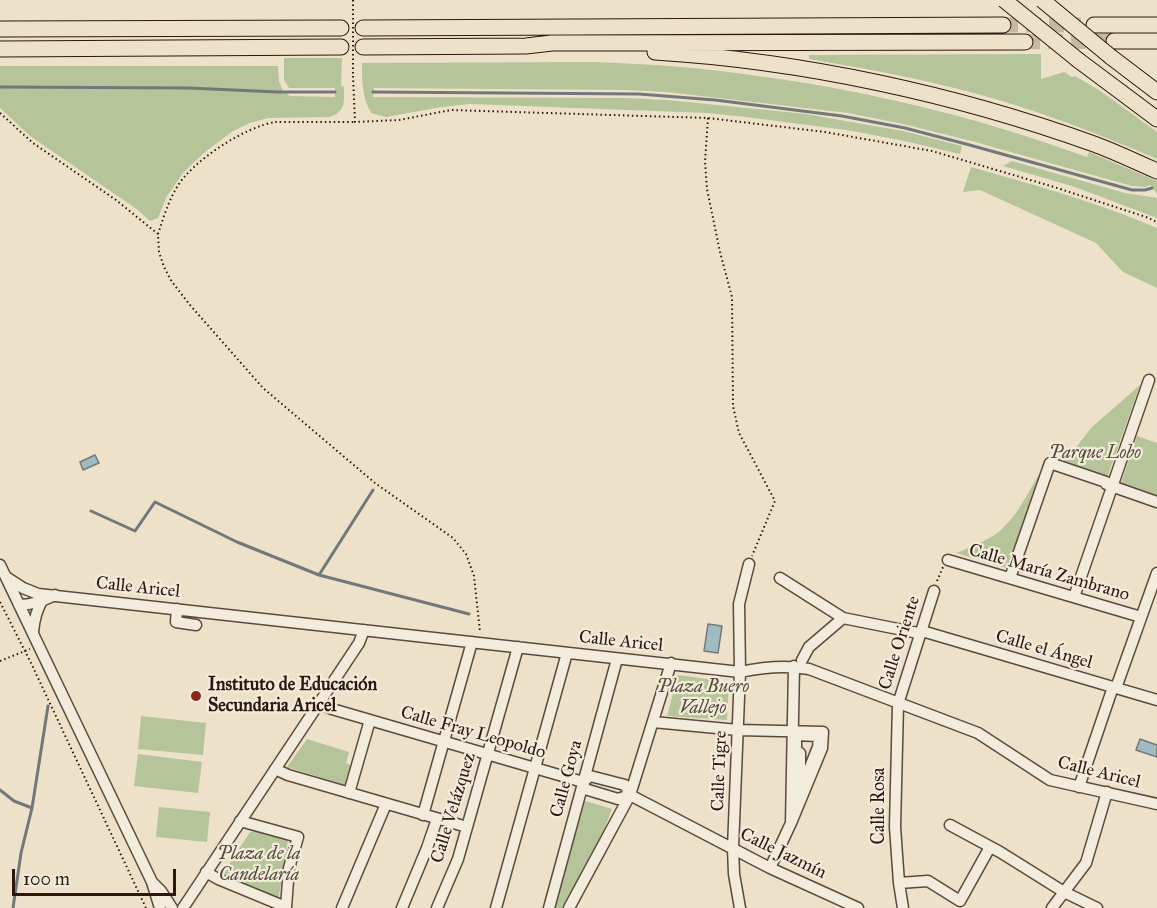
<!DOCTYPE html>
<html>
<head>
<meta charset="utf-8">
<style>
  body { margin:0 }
  #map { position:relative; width:1157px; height:908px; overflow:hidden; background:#ede2c9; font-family:"IM FELL Great Primer",serif }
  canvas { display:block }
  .scale { position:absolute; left:12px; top:869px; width:164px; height:27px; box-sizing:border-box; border:3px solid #2c160e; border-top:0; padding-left:8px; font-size:18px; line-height:21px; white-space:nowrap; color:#2c160e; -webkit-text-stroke:4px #f3ecdc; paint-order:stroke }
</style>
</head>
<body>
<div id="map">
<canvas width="1157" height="908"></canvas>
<div class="scale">100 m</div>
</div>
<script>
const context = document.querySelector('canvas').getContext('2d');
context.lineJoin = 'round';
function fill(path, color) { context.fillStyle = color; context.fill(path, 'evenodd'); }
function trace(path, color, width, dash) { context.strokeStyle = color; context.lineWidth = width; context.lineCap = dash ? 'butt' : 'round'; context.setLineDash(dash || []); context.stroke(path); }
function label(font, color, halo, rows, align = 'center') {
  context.font = font + ' "IM FELL Great Primer",serif'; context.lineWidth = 4.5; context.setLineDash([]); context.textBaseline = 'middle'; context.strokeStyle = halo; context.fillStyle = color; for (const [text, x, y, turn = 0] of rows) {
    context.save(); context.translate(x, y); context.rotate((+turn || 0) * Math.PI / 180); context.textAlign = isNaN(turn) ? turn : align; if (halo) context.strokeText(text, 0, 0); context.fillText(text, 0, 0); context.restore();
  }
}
const green = new Path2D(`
  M 1041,54 L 1041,79 L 1064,72 L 1072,77 L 1075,76 L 1102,92 L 1157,132 L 1157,159 C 1106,137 1055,117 1002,101 C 939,82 874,70 809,59 L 809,55 Z
  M 284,58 L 342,58 L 341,86 L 344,87 C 344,102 346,112 329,117 L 268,118 L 250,123 L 233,131 L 205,152 L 183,173 L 167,196 L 158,218 L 150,221 L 138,210 L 30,136 L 0,108 L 0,66 L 278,66 L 279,81 L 283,91 L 290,96 L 335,97 L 335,88 L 289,88 L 284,80 Z
  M 593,62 C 618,63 645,64 670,66 C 816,79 950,107 1087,157 L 1089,152 L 1157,181 L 1157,194 L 1150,185 L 1145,187 L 1132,186 L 975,142 L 903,124 L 848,113 L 666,92 L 627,90 L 374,88 L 373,97 L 626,98 L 668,100 L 806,114 L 903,131 L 962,146 L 960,154 L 900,140 L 846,130 L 746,117 L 707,113 L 470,104 L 442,107 L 386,117 L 371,113 C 362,97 362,81 362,63 Z
  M 1012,161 L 1125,193 L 1157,198 L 1157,218 L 1075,187 L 1003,166 Z
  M 971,167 C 1034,185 1097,202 1157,228 L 1157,288 L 1123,272 L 1096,243 L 980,190 L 963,192 Z
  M 1140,385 L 1107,478 L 1058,460 L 1073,451 L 1092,427 Z
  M 1137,436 L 1157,443 L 1157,495 L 1121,483 Z
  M 1040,473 L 1007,568 L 956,553 C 967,548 980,544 991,537 C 1014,524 1026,495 1040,473 Z
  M 678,675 L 729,682 L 727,720 L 667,716 Z
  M 141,716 L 206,723 L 203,755 L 138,749 Z
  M 307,739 L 349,752 L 346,763 L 351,765 L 345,785 L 287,767 Z
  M 138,754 L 202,762 L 198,793 L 134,786 Z
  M 582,800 L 612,809 L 598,845 L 562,908 L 552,908 Z
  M 159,807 L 210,812 L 207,842 L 156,837 Z
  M 257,831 L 288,840 L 278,902 L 222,875 L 250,832 Z`);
const water = new Path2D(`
  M 95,455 L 99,463 L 83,470 L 80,462 Z
  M 708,624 L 722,626 L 718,653 L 704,651 Z
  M 1140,739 L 1157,745 L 1157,757 L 1136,750 Z`);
const stream = new Path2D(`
  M 0,87 L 189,88 L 278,92 L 335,92
  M 373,92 L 639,94 L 715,100 L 842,116 L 905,128 L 966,144 L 1132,190 L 1145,190 L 1152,188
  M 91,511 L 135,531 L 155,502 L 237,542 L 319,575 L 469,614
  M 319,575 L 373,490
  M 0,790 L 14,801 L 32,808 L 21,853 L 13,908
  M 32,808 L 48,706`);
const highwayTunnel = new Path2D(`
  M 1003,25 L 1081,25
  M 1025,42 L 1114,41`);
const path = new Path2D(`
  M 353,76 L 355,122 L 399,120 L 451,110 L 708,118 L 825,132 L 932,151 L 1054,187 L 1146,217 L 1157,222
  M 0,113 L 33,143 L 116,200 L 158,234 L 159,252 L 164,267 L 172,282 L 190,305 L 263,388 L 375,483 L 453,538 L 466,554 L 474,576 L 480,632
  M 708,118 L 705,162 L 707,189 L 720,252 L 732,297 L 733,406 L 739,433 L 775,501 L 752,556
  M 158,234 C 163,219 168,202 177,187 C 192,161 246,126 276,122 C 283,122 291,122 299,122 C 318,122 336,122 355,122
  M 937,581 L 943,567
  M 0,602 L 31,663 L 146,908
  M 0,661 L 30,649`);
const minor = new Path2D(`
  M 1117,488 L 1157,502
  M 948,560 L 1141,617
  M 0,565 L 152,882 L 160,908
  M 6,577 L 23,588 L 38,594 L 740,672 C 763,667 786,665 809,669 L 978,733 L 1050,780 L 1157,804
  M 780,578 L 843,618 L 918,633
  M 1010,578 L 1050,463 L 1106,482 L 1106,484
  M 1074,597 L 1149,380
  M 19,605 C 32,605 43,601 55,595
  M 177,609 L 176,622 L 196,625
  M 922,631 L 1157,700
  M 33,632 C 34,621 36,611 42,601
  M 802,660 L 809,647 L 843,618
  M 1116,688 L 1157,573
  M 319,703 L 332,709 L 583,782
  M 653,722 L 738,730 L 823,732 L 822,748 L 791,823
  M 796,735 L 817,736 L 819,738 L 818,747 L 800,792 L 800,753 L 796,753 Z
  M 275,769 L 288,775 L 467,827
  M 590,776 L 625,785 L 630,795 L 618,799 L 585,789 L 583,782 Z
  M 1079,787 L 1113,687
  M 349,793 L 370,720
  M 630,795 L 770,868 L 858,908
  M 423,815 L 472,642
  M 950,825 L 1000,852 L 1064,892 L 1097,908
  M 770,868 L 791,823 L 794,666
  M 206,872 L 218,879 L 286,907 L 289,868 L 298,837 L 240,821
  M 152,882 L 161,891 L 172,908
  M 899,883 L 928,881 L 960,901 L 990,847
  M 183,908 L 359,643 L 364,630
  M 342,908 L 386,804
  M 402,908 L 427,848 L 437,819
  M 437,908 L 458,859 L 518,647
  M 496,908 L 567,653
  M 549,908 L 617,659
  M 569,908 L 630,795 L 671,663
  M 740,908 L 734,874 L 733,848 L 740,672 L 739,604 L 749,564
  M 903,908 L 899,883 L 895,827 L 898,704 L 934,591
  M 1052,908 L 1086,863 L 1107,792`);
const highway = new Path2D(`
  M 1094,25 L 1157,25
  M 363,28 L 1003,25
  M 0,29 L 341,28
  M 1114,41 L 1157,41
  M 363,47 L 526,46 L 552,43 L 1025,42
  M 0,49 L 341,47
  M 655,52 C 803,61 955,94 1094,144 C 1116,152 1136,162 1157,171
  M 1111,57 L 1157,92
  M 1078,60 L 1157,119`);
const pathBridge = new Path2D(`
  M 353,0 L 353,76`);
const highwayBridge = new Path2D(`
  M 1004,0 L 1078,60
  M 1042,0 L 1111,57`);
const markers = [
  [196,696,6,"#8f2418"]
];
const parkNames = [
  ["Parque Lobo",1095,454],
  ["Plaza Buero",703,688],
  ["Vallejo",703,709],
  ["Plaza de la",259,855],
  ["Candelaría",259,876]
];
const streetNames = [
  ["Calle María Zambrano",1049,573,16],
  ["Calle Aricel",138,588,6],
  ["Calle Aricel",621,642,6],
  ["Calle Oriente",900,643,-72],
  ["Calle el Ángel",1044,650,16],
  ["Calle Fray Leopoldo",473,733,16],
  ["Calle Tigre",720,771,-88],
  ["Calle Aricel",1099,773,14],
  ["Calle Goya",567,779,-75],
  ["Calle Rosa",880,806,-90],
  ["Calle Velázquez",454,808,-73],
  ["Calle Jazmín",783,854,26]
];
const poiNames = [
  ["Instituto de Educación",208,686],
  ["Secundaria Aricel",208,707]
];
fill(green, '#b5c499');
fill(water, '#a0bac2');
trace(water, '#72787a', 1.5);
trace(stream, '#72787a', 3);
trace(highwayTunnel, '#c6b9a4', 15, [15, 8]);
trace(minor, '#5c493d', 13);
trace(highway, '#2c160e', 17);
trace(path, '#2c160e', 2, [1.5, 3]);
trace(minor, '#f3ecdc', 10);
trace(highway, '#ede2c9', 15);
trace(highwayBridge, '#2c160e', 17, []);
trace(pathBridge, '#2c160e', 2, [1.5, 3]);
trace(highwayBridge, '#ede2c9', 15);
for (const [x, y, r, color] of markers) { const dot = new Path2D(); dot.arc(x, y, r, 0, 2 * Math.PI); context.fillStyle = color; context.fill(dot); trace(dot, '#f3ecdc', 2); }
label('italic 18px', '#554a38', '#f3ecdc', parkNames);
label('18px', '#2c160e', '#f3ecdc', streetNames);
label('bold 18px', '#2c160e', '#f3ecdc', poiNames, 'left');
</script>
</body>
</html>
